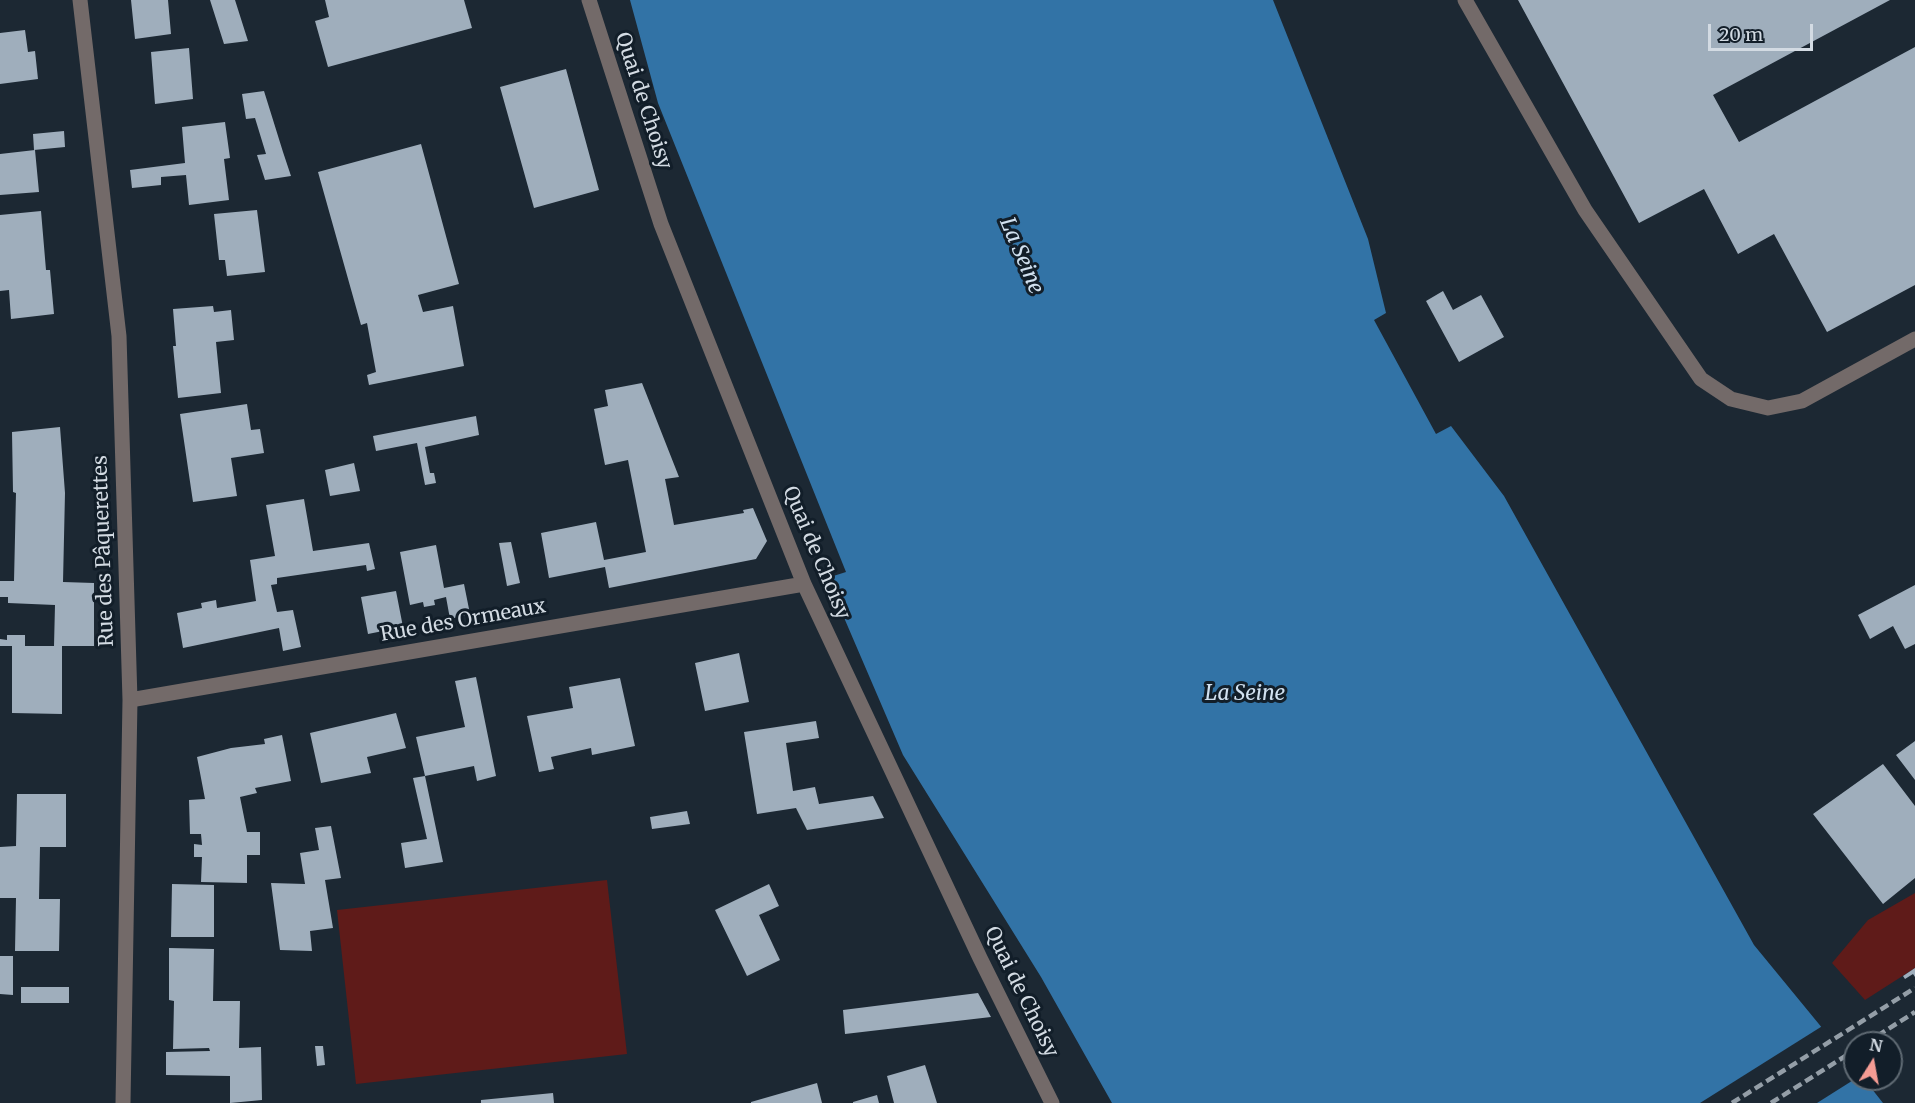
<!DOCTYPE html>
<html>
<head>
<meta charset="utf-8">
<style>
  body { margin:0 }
  #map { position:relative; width:1915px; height:1103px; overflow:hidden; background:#1c2833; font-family:Merriweather,serif }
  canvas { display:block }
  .north { position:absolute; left:1843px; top:1031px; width:60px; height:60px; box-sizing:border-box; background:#121e29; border:2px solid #5f6a73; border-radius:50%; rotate:11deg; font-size:16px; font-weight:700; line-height:24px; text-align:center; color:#d3dbe3 }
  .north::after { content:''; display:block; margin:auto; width:21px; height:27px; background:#f59c94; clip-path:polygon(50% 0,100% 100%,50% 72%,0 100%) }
  .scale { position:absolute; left:1708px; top:24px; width:105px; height:27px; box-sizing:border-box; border:3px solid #d3dbe3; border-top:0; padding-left:8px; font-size:18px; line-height:21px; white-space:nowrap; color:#d3dbe3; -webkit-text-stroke:4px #121e29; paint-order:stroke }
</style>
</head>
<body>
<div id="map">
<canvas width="1915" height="1103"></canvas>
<div class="north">N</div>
<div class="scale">20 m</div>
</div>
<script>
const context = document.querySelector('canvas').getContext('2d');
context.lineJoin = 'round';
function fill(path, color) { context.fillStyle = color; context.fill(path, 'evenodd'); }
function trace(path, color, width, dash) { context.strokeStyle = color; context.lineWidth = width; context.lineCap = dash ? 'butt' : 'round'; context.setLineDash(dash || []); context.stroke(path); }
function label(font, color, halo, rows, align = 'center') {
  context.font = font + ' Merriweather,serif'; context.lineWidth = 6; context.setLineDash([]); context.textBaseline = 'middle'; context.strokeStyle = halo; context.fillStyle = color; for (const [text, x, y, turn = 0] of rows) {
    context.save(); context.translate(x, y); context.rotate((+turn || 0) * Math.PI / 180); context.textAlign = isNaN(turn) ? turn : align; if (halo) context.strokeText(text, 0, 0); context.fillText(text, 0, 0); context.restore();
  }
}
const green = new Path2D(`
  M 607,880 L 627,1054 L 356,1084 L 337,910 Z
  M 1915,893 L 1915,968 L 1865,1000 L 1832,963 L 1868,920 Z`);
const water = new Path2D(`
  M 630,0 L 1273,0 L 1368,239 L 1386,313 L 1374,320 L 1436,434 L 1451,426 L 1504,496 L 1754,945 L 1855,1068 L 1855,1079 L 1864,1079 L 1883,1103 L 1112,1103 L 1041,977 L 903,755 L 827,578 L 846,572 L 658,103 Z`);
const pier = new Path2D(`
  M 1824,1025 L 1855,1064 L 1855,1079 L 1817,1103 L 1700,1103 Z`);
const building = new Path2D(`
  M 131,0 L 168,0 L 171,34 L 135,39 Z
  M 210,0 L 235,0 L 248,41 L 224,44 Z
  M 325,0 L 464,0 L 472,28 L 328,67 L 315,21 L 329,17 Z
  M 1518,0 L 1890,0 L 1713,95 L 1739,142 L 1915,47 L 1915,285 L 1827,332 L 1774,234 L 1738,254 L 1704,189 L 1639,223 Z
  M 25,30 L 28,52 L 35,51 L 38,79 L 0,84 L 0,33 Z
  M 189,48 L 193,99 L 155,104 L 151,52 Z
  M 566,69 L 599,190 L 534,208 L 500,87 Z
  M 264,91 L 283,152 L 291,176 L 265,180 L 257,155 L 266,154 L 255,118 L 246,119 L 242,94 Z
  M 225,122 L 230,158 L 224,159 L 229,200 L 189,205 L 186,175 L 161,177 L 161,185 L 132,188 L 130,170 L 185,163 L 182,127 Z
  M 64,131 L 65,147 L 34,150 L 33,134 Z
  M 421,144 L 459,284 L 418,295 L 423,312 L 453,306 L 464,366 L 369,385 L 367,375 L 376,372 L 367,323 L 361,325 L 318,172 Z
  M 35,150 L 39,192 L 0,195 L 0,154 Z
  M 257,210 L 265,272 L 227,276 L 225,260 L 219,260 L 214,214 Z
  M 41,211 L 46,270 L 50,270 L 54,314 L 11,319 L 9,290 L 0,291 L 0,215 Z
  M 1443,291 L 1453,310 L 1481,295 L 1504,337 L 1459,362 L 1426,301 Z
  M 213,306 L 214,312 L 231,310 L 234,340 L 216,342 L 221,393 L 178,398 L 173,346 L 176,346 L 173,309 Z
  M 642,383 L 679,477 L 665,479 L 674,525 L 744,513 L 743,510 L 753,508 L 767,541 L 756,559 L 609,588 L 605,567 L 549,578 L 541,533 L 596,522 L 604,560 L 646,552 L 628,460 L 605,465 L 594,409 L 608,406 L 605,390 Z
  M 247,404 L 251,430 L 260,429 L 264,453 L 231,458 L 237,496 L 193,502 L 180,414 Z
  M 476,416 L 479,435 L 425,447 L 430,473 L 434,473 L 436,483 L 425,485 L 417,443 L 376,451 L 373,436 Z
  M 60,427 L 65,493 L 63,582 L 94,583 L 94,646 L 62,646 L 62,714 L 12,713 L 12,646 L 0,646 L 0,639 L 7,640 L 7,635 L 25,635 L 25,646 L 54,646 L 55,605 L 8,603 L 8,597 L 0,597 L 0,581 L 14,581 L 16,493 L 13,492 L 12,432 Z
  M 354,463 L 360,491 L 330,496 L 325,470 Z
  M 304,499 L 313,551 L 369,543 L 375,569 L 367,571 L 366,565 L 277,578 L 277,584 L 271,585 L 277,612 L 293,610 L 301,647 L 283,651 L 279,628 L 183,648 L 177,613 L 202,608 L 201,603 L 216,600 L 217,608 L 256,601 L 250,560 L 275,556 L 266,505 Z
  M 511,542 L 520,583 L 507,586 L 499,543 Z
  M 436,545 L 444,588 L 464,584 L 470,614 L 450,619 L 446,597 L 434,600 L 435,605 L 424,607 L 423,602 L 410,605 L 400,552 Z
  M 1915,585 L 1915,644 L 1905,649 L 1893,626 L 1870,639 L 1858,615 Z
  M 396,591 L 403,627 L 368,634 L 361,597 Z
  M 739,653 L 749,702 L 705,711 L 695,663 Z
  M 476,677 L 496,776 L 477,781 L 474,766 L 425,776 L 443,862 L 405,868 L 401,843 L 427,839 L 413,778 L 425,776 L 416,737 L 465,727 L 455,681 Z
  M 620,678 L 635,746 L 592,755 L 591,748 L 551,757 L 554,769 L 539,772 L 527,716 L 573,708 L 569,687 Z
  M 396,713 L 406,748 L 367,757 L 371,773 L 321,783 L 310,733 Z
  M 816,721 L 819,738 L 786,743 L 793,791 L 815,787 L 819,804 L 873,796 L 884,818 L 807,830 L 796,808 L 757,814 L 744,732 Z
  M 282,735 L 291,781 L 255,788 L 257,793 L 240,797 L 247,832 L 260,832 L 260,855 L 247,855 L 247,883 L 201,882 L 202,857 L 194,857 L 194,844 L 202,845 L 201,834 L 190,834 L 189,800 L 205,799 L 197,757 L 231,748 L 265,744 L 264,739 Z
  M 1915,741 L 1915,780 L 1896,755 Z
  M 1883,764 L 1915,806 L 1915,878 L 1883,904 L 1813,814 Z
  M 17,794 L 66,794 L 66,847 L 40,847 L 39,899 L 60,899 L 59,951 L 15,951 L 16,898 L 0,898 L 0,847 L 16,846 Z
  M 687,811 L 690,824 L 652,829 L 650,817 Z
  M 331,826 L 341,878 L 325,880 L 333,928 L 310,931 L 312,951 L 280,950 L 271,883 L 305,884 L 300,853 L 319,850 L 315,828 Z
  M 172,884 L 214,885 L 214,937 L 171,937 Z
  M 769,884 L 779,906 L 759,915 L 780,960 L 747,976 L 715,910 Z
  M 169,948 L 214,949 L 213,1001 L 240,1001 L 239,1048 L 261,1047 L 262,1100 L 230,1103 L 230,1076 L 166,1075 L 166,1052 L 210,1051 L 209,1048 L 173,1049 L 174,1001 L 169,1000 Z
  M 0,956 L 13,956 L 13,995 L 0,994 Z
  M 1915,968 L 1915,977 L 1913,974 L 1905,979 L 1903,976 Z
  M 21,987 L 69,987 L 69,1003 L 21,1003 Z
  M 978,993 L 991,1017 L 845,1034 L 843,1010 Z
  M 315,1046 L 323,1046 L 325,1065 L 317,1066 Z
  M 925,1065 L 937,1103 L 894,1103 L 887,1076 Z
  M 817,1083 L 822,1103 L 751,1103 L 751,1102 Z
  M 553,1093 L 554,1103 L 481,1103 L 481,1100 Z
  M 877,1095 L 879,1103 L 853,1103 L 853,1102 Z`);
const minor = new Path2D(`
  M 80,0 L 119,336 L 130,700 L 123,1103
  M 589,0 L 661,224 L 804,584 L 980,958 L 1052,1103
  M 1465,0 L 1585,210 L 1701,379 L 1731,399 L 1768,408 L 1802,401 L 1915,339
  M 130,700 L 804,584`);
const rail = new Path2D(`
  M 1866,1043 L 1915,1012
  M 1732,1103 L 1915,988
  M 1771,1103 L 1855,1050`);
const streetNames = [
  ["Quai de Choisy",643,101,72],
  ["Rue des Pâquerettes",104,551,-92],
  ["Quai de Choisy",816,553,67],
  ["Rue des Ormeaux",463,621,-10],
  ["Quai de Choisy",1021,992,64]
];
const waterNames = [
  ["La Seine",1021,256,67],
  ["La Seine",1245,694]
];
fill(green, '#5f1b19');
fill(water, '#3273a6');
fill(pier, '#1c2833');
fill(building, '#9faebc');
trace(minor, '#736a69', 15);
trace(rail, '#949ea7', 4.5, [9, 4.5]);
label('20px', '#d3dbe3', '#121e29', streetNames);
label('italic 21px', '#d1e1f0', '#121e29', waterNames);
</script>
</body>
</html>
